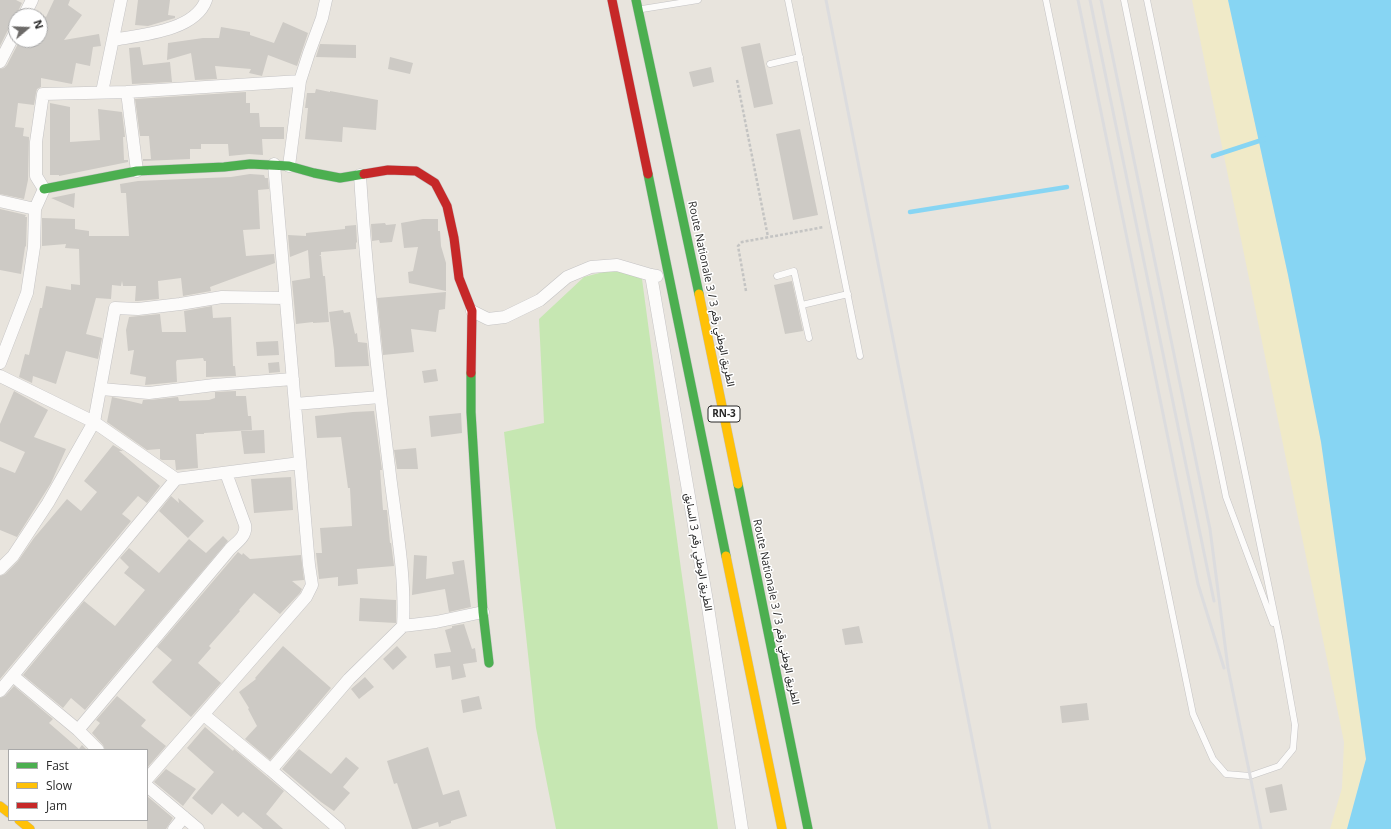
<!DOCTYPE html>
<html>
<head>
<meta charset="utf-8">
<style>
  body { margin:0 }
  #map { position:relative; width:1391px; height:829px; overflow:hidden; background:#e8e4dd; font-family:"Open Sans",sans-serif }
  canvas { display:block }
  .legend { position:absolute; left:8px; top:749px; width:140px; height:72px; box-sizing:border-box; background:#fff; border:1px solid #a9a9a9; margin:0; padding:5px 7px; list-style:none; font-size:12px; color:#292929 }
  .legend li { display:flex; align-items:center; gap:8px; height:20px }
  .legend b { width:20px; border:1px solid #a9a9a9 }
  .north { position:absolute; left:8px; top:8px; width:40px; height:40px; box-sizing:border-box; background:#fff; border:1px solid #a9a9a9; border-radius:50%; rotate:71deg; font-size:11px; font-weight:700; line-height:16px; text-align:center; color:#292929 }
  .north::after { content:''; display:block; margin:auto; width:14px; height:18px; background:#6c6a68; clip-path:polygon(50% 0,100% 100%,50% 72%,0 100%) }
</style>
</head>
<body>
<div id="map">
<canvas width="1391" height="829"></canvas>
<ul class="legend">
<li><b style="height:5px;background:#4caf50"></b>Fast</li>
<li><b style="height:5px;background:#ffc107"></b>Slow</li>
<li><b style="height:5px;background:#c62828"></b>Jam</li>
</ul>
<div class="north">N</div>
</div>
<script>
const context = document.querySelector('canvas').getContext('2d');
context.lineJoin = 'round';
function fill(path, color) { context.fillStyle = color; context.fill(path, 'evenodd'); }
function trace(path, color, width, dash) { context.strokeStyle = color; context.lineWidth = width; context.lineCap = dash ? 'butt' : 'round'; context.setLineDash(dash || []); context.stroke(path); }
function label(font, color, halo, rows, align = 'center') {
  context.font = font + ' "Open Sans",Vazirmatn,sans-serif'; context.lineWidth = 3; context.setLineDash([]); context.textBaseline = 'middle'; context.strokeStyle = halo; context.fillStyle = color; for (const [text, x, y, turn = 0] of rows) {
    context.save(); context.translate(x, y); context.rotate((+turn || 0) * Math.PI / 180); context.textAlign = isNaN(turn) ? turn : align; if (halo) context.strokeText(text, 0, 0); context.fillText(text, 0, 0); context.restore();
  }
}
const green = new Path2D(`
  M 615,269 L 642,279 L 681,569 L 718,829 L 556,829 L 536,728 L 504,432 L 544,423 L 539,319 L 584,277 Z`);
const sand = new Path2D(`
  M 1192,0 L 1228,0 L 1288,275 L 1321,442 L 1366,759 L 1347,829 L 1330,829 L 1342,788 L 1344,742 Z`);
const water = new Path2D(`
  M 1228,0 L 1391,0 L 1391,829 L 1347,829 L 1366,759 L 1321,442 L 1288,275 Z`);
const stream = new Path2D(`
  M 1213,156 L 1265,139
  M 910,212 L 1067,187`);
const building = new Path2D(`
  M 0,0 L 16,0 L 22,3 L 12,24 L 9,28 L 0,46 Z
  M 54,0 L 70,0 L 68,5 L 82,15 L 64,40 L 99,34 L 101,46 L 93,47 L 90,66 L 76,63 L 72,84 L 41,78 L 41,87 L 37,89 L 36,93 L 34,105 L 18,103 L 15,127 L 24,128 L 23,136 L 29,137 L 28,180 L 24,199 L 0,194 L 0,69 L 4,68 L 7,65 L 20,40 L 40,40 L 40,14 L 46,17 Z
  M 138,0 L 170,0 L 168,15 L 175,16 L 175,18 L 148,26 L 135,25 Z
  M 283,22 L 308,33 L 297,66 L 268,55 L 262,76 L 249,73 L 251,69 L 215,66 L 217,79 L 195,80 L 191,53 L 167,60 L 168,43 L 203,38 L 219,38 L 221,27 L 250,32 L 250,35 L 274,43 Z
  M 760,43 L 773,104 L 754,108 L 741,47 Z
  M 320,44 L 356,45 L 356,58 L 316,57 Z
  M 140,47 L 143,65 L 170,62 L 172,82 L 132,84 L 129,48 Z
  M 390,57 L 413,63 L 410,74 L 388,69 Z
  M 711,67 L 714,82 L 693,87 L 689,72 Z
  M 316,89 L 330,92 L 330,91 L 378,100 L 376,130 L 343,127 L 342,142 L 305,139 L 308,108 L 305,108 L 307,93 L 315,93 Z
  M 246,92 L 246,103 L 250,103 L 250,113 L 259,113 L 260,127 L 284,127 L 284,139 L 262,139 L 263,155 L 249,154 L 229,156 L 228,144 L 201,144 L 201,149 L 190,149 L 190,159 L 143,161 L 143,159 L 151,159 L 149,136 L 140,136 L 135,99 Z
  M 50,103 L 70,107 L 70,142 L 100,140 L 98,109 L 122,112 L 125,137 L 123,137 L 124,160 L 128,160 L 128,162 L 59,176 L 59,175 L 50,175 Z
  M 800,129 L 818,215 L 793,220 L 776,134 Z
  M 250,174 L 264,175 L 265,178 L 268,178 L 269,189 L 258,190 L 260,229 L 243,230 L 246,256 L 274,254 L 275,263 L 210,287 L 211,291 L 183,296 L 181,278 L 158,281 L 159,299 L 138,301 L 135,301 L 136,286 L 123,286 L 122,281 L 121,286 L 112,285 L 111,299 L 96,298 L 86,334 L 102,338 L 98,359 L 66,351 L 56,384 L 33,376 L 32,383 L 19,377 L 25,354 L 29,355 L 40,308 L 42,308 L 46,286 L 71,290 L 71,284 L 80,285 L 79,249 L 65,248 L 66,244 L 42,246 L 42,218 L 75,219 L 75,229 L 89,231 L 89,236 L 129,236 L 126,193 L 121,193 L 120,184 L 138,181 L 231,177 Z
  M 75,193 L 74,208 L 51,198 Z
  M 0,209 L 26,215 L 25,217 L 27,217 L 26,246 L 25,247 L 21,274 L 0,270 Z
  M 423,219 L 438,219 L 438,231 L 440,231 L 441,246 L 446,263 L 446,291 L 409,283 L 408,272 L 413,271 L 418,247 L 404,248 L 401,223 Z
  M 385,223 L 386,225 L 396,224 L 392,242 L 380,243 L 379,240 L 372,241 L 371,224 Z
  M 356,225 L 357,242 L 356,243 L 356,249 L 321,252 L 321,255 L 319,256 L 321,256 L 323,276 L 325,276 L 329,322 L 313,323 L 313,322 L 296,324 L 292,281 L 310,278 L 310,277 L 308,250 L 290,257 L 288,235 L 306,236 L 306,233 L 345,229 L 345,226 Z
  M 792,281 L 803,331 L 785,334 L 774,285 Z
  M 446,292 L 445,309 L 439,310 L 436,332 L 411,329 L 414,352 L 383,355 L 377,298 Z
  M 212,306 L 213,318 L 231,317 L 233,366 L 235,366 L 236,376 L 206,377 L 206,361 L 204,361 L 203,358 L 177,360 L 176,362 L 177,382 L 145,385 L 146,377 L 130,374 L 134,350 L 128,351 L 126,330 L 129,317 L 160,314 L 162,332 L 186,332 L 184,311 Z
  M 343,310 L 344,313 L 350,312 L 355,334 L 357,333 L 358,342 L 367,343 L 369,366 L 335,367 L 334,350 L 329,312 Z
  M 278,341 L 279,355 L 257,356 L 256,342 Z
  M 279,362 L 280,372 L 269,373 L 268,363 Z
  M 436,369 L 438,381 L 424,383 L 422,371 Z
  M 14,391 L 48,410 L 34,437 L 66,449 L 51,483 L 17,537 L 0,530 L 0,467 L 15,473 L 25,452 L 0,441 L 0,424 Z
  M 236,391 L 236,396 L 246,396 L 248,416 L 251,416 L 252,430 L 204,433 L 204,434 L 196,434 L 198,468 L 176,470 L 175,460 L 162,460 L 160,459 L 160,449 L 147,450 L 107,422 L 112,397 L 142,404 L 143,400 L 150,400 L 178,397 L 179,401 L 209,400 L 215,398 L 215,392 Z
  M 374,411 L 382,470 L 380,470 L 383,510 L 387,510 L 390,543 L 391,543 L 394,566 L 357,569 L 358,584 L 338,586 L 338,577 L 319,579 L 316,553 L 322,553 L 320,528 L 352,526 L 350,488 L 348,488 L 341,437 L 317,438 L 315,416 L 353,412 Z
  M 461,413 L 462,433 L 431,437 L 429,416 Z
  M 264,430 L 265,453 L 244,454 L 241,431 Z
  M 113,445 L 123,451 L 119,451 L 160,486 L 147,503 L 138,496 L 122,514 L 131,521 L 0,679 L 0,576 L 5,574 L 18,561 L 34,538 L 67,499 L 81,511 L 97,492 L 84,481 Z
  M 416,448 L 418,469 L 397,469 L 394,450 Z
  M 291,477 L 293,510 L 254,513 L 251,479 Z
  M 171,496 L 179,503 L 178,498 L 204,521 L 188,538 L 159,511 Z
  M 223,536 L 228,541 L 85,710 L 71,698 L 63,708 L 23,675 L 84,601 L 115,626 L 145,590 L 124,573 L 129,567 L 120,558 L 129,548 L 159,573 L 189,539 L 206,553 Z
  M 238,552 L 242,555 L 243,553 L 250,559 L 301,555 L 304,580 L 292,581 L 302,589 L 300,593 L 280,614 L 254,593 L 239,610 L 240,611 L 209,646 L 211,648 L 198,663 L 221,683 L 191,717 L 158,688 L 152,682 L 172,660 L 157,647 Z
  M 414,555 L 427,556 L 426,579 L 454,574 L 452,562 L 464,560 L 471,607 L 449,612 L 445,589 L 412,595 Z
  M 360,598 L 396,600 L 396,623 L 359,621 Z
  M 464,624 L 472,649 L 475,648 L 477,662 L 463,664 L 466,677 L 452,680 L 450,666 L 436,668 L 434,654 L 451,652 L 445,630 L 452,628 L 452,626 Z
  M 859,626 L 863,643 L 845,645 L 842,629 Z
  M 283,646 L 331,688 L 270,760 L 245,739 L 257,726 L 248,709 L 249,708 L 239,692 L 256,679 L 255,678 Z
  M 397,646 L 407,657 L 393,670 L 383,659 Z
  M 365,677 L 374,687 L 359,699 L 351,689 Z
  M 14,686 L 53,719 L 49,723 L 79,749 L 82,745 L 87,750 L 0,750 L 0,698 L 5,696 Z
  M 117,696 L 146,720 L 141,726 L 166,746 L 147,768 L 147,750 L 105,750 L 103,745 L 92,733 L 100,723 L 96,720 Z
  M 479,696 L 482,709 L 463,713 L 461,700 Z
  M 1087,703 L 1089,720 L 1062,723 L 1060,706 Z
  M 205,727 L 233,751 L 234,749 L 284,791 L 266,814 L 283,829 L 263,829 L 243,812 L 238,817 L 222,803 L 212,815 L 192,798 L 214,772 L 187,748 Z
  M 428,747 L 443,795 L 459,790 L 467,816 L 451,821 L 451,823 L 439,827 L 438,822 L 417,829 L 412,829 L 397,783 L 394,784 L 387,761 Z
  M 299,749 L 331,774 L 346,757 L 359,768 L 343,787 L 350,793 L 334,811 L 321,802 L 282,769 Z
  M 166,769 L 196,789 L 183,806 L 154,782 Z
  M 1282,784 L 1287,810 L 1270,813 L 1265,788 Z
  M 147,796 L 173,818 L 166,829 L 147,829 Z`);
const path = new Path2D(`
  M 737,80 L 768,237
  M 746,291 L 738,246 L 742,242 L 824,227`);
const lane = new Path2D(`
  M 788,0 L 860,356
  M 1046,0 L 1193,714 L 1213,759 L 1226,774 L 1250,776 L 1279,766 L 1293,749 L 1295,725 L 1280,641 L 1147,0
  M 1124,0 L 1226,497 L 1273,623
  M 642,9 L 698,0
  M 770,64 L 800,57
  M 777,276 L 794,271 L 809,338
  M 802,305 L 848,294`);
const street = new Path2D(`
  M 24,16 L 32,0
  M 113,40 C 141,35 195,31 206,0
  M 0,62 L 16,31
  M 102,92 L 121,0
  M 127,92 L 137,171
  M 289,166 L 300,81 L 309,53 L 322,18 L 326,0
  M 360,175 C 366,273 377,370 389,467 C 395,520 406,573 403,626
  M 0,201 L 35,209
  M 651,275 L 708,607 L 742,829
  M 472,311 L 488,319 L 505,317 L 540,300 L 567,277 L 591,267 L 617,265 L 651,275 L 657,276
  M 0,363 L 27,293 L 34,247 L 35,209 L 44,189 L 36,176 L 36,142 L 43,94 L 127,92 L 300,81
  M 0,376 L 94,422 L 176,479 L 300,463
  M 101,389 L 149,393 L 214,385 L 293,379
  M 295,404 L 380,397
  M 0,569 L 13,556 L 48,503 L 94,422 L 115,308 L 138,309 L 180,304 L 222,297 L 285,298
  M 13,676 L 78,730 L 98,750
  M 0,691 L 176,479
  M 204,715 L 271,770 L 339,829
  M 78,730 L 230,549 C 237,542 247,536 245,525 L 226,473
  M 271,770 L 349,679 L 403,626 L 436,622 L 483,612
  M 147,779 L 306,597 L 312,585 L 309,565 L 274,164
  M 147,786 L 198,829
  M 174,829 L 184,817`);
const fast = new Path2D(`
  M 636,0 L 699,294
  M 648,174 L 726,556
  M 44,189 L 137,171 L 224,167 L 250,164 L 289,166 L 314,173 L 340,178 L 364,174
  M 471,373 L 471,412 L 483,612 L 489,663
  M 738,484 L 808,829`);
const slow = new Path2D(`
  M 699,294 L 738,484
  M 726,556 L 782,829
  M 0,806 L 9,813
  M 19,820 L 30,829`);
const jam = new Path2D(`
  M 612,0 L 648,174
  M 364,174 L 388,170 L 416,171 L 435,183 L 447,206 L 454,238 L 459,278 L 472,311 L 471,373`);
const rail = new Path2D(`
  M 826,0 L 990,829
  M 1078,0 L 1198,584 L 1224,668
  M 1090,0 L 1214,601
  M 1101,0 L 1210,529 L 1228,668 L 1261,829`);
const shields = [
  [724,414,32]
];
const shieldNames = [
  ["RN-3",724,414]
];
const streetNames = [
  ["Route Nationale 3 / الطريق الوطني رقم 3",711,294,78],
  ["الطريق الوطني رقم 3 السابق",698,552,80],
  ["Route Nationale 3 / الطريق الوطني رقم 3",776,612,78]
];
fill(green, '#c6e7b2');
fill(sand, '#f0eac8');
fill(water, '#87d5f3');
trace(stream, '#87d5f3', 4.5);
fill(building, '#cdcac5');
trace(lane, '#c4c3c4', 7);
trace(street, '#c4c3c4', 13);
trace(fast, '#c4c3c4', 10);
trace(slow, '#c4c3c4', 10);
trace(jam, '#c4c3c4', 10);
trace(path, '#c4c4c3', 2.5, [3, 2]);
trace(lane, '#fcfbfa', 6);
trace(street, '#fcfbfa', 12);
trace(fast, '#4caf50', 9);
trace(slow, '#ffc107', 9);
trace(jam, '#c62828', 9);
trace(rail, '#dcdcde', 3);
for (const [x, y, w] of shields) { const box = new Path2D(); box.roundRect(x - w / 2, y - 8, w, 16, 3); context.fillStyle = '#fff'; context.fill(box); trace(box, '#292929', 1); }
label('bold 10px', '#292929', null, shieldNames);
label('11px', '#292929', '#fff', streetNames);
</script>
</body>
</html>
